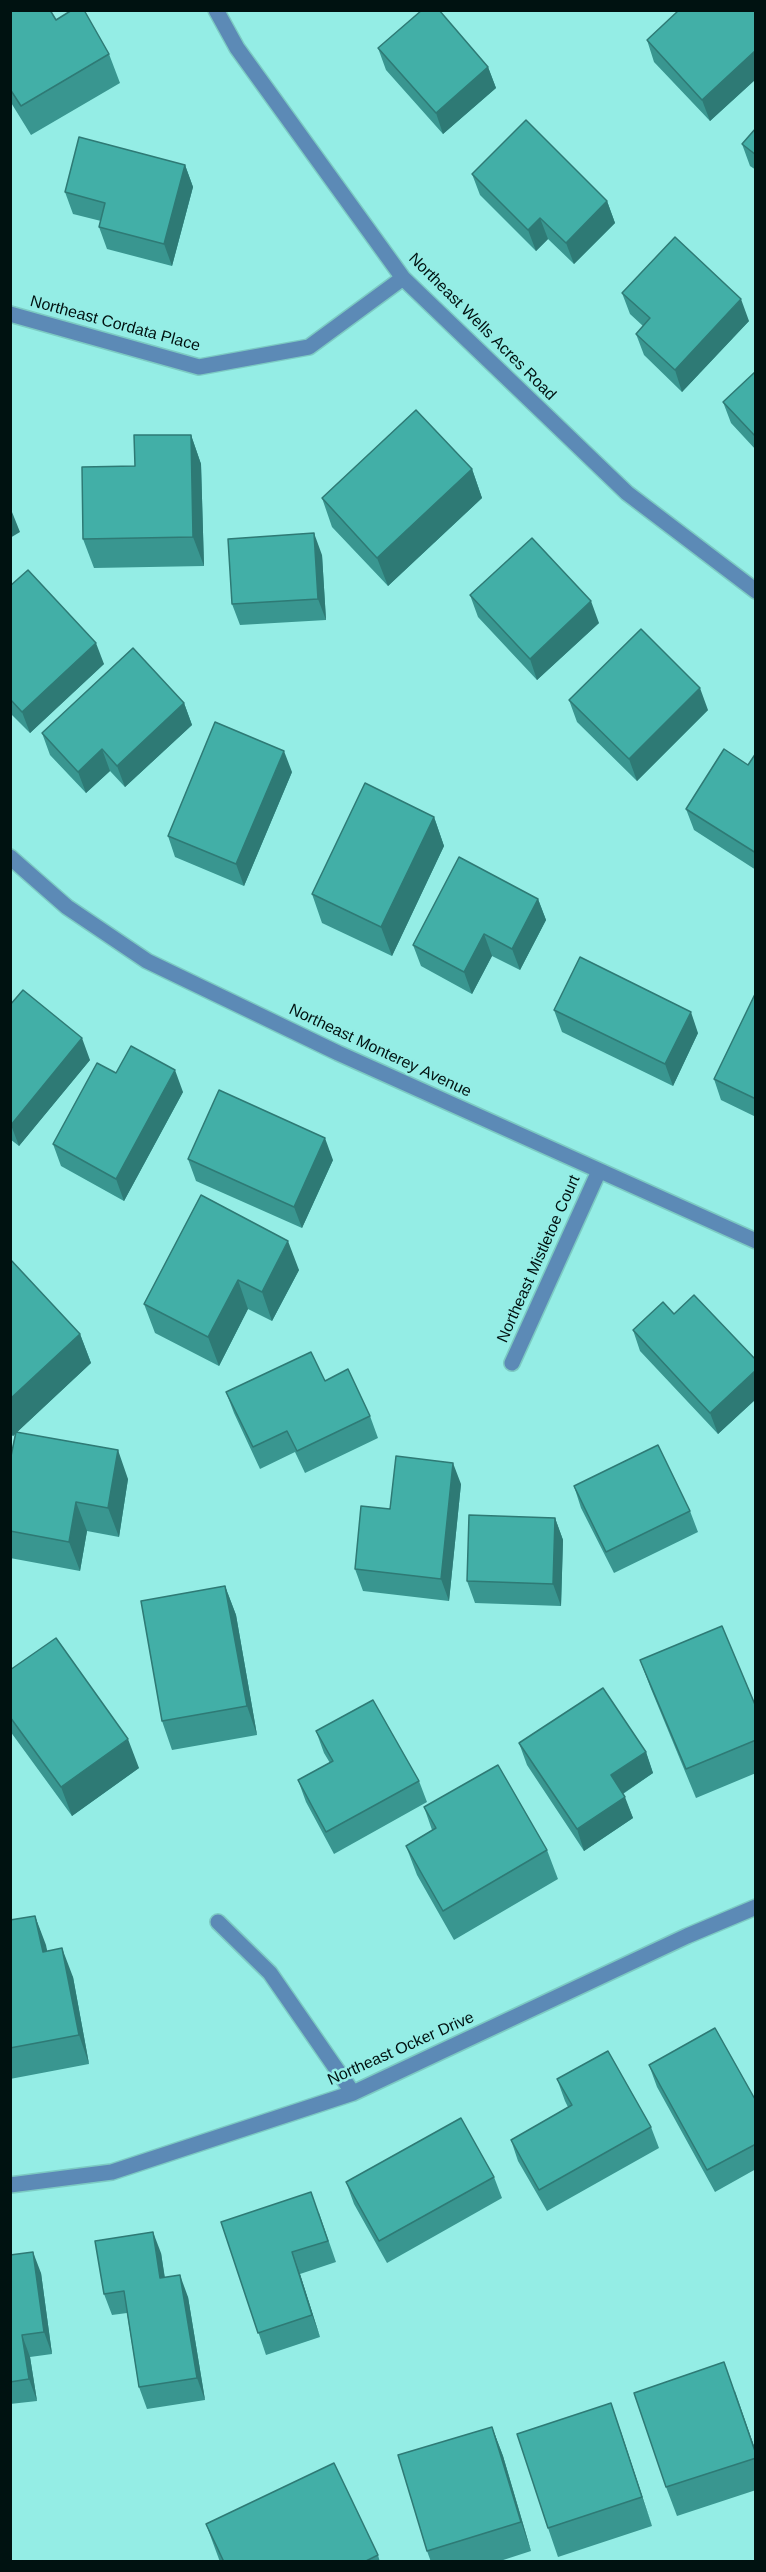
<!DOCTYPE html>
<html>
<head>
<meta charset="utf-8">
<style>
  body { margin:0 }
  #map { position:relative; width:766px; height:2572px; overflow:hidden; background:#94ede5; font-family:Helvetica,sans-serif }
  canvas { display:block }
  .frame { position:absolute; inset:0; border:12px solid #001211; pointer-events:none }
</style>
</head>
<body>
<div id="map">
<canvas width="766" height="2572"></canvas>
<div class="frame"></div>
</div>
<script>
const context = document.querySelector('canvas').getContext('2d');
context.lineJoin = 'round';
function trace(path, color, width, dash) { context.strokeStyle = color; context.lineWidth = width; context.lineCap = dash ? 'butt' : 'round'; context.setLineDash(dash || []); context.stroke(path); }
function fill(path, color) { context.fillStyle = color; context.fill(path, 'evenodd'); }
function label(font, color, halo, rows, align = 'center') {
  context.font = font + ' Helvetica,sans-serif'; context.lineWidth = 5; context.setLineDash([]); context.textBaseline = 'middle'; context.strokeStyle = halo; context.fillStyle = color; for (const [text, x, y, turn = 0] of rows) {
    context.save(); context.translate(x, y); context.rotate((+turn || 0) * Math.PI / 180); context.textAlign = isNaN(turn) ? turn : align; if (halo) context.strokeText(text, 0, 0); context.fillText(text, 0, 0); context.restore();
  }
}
const street = new Path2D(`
  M 216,10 L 237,48 L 403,278 L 627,493 L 756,591
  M 10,314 L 199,367 L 309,347 L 403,278
  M 10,857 L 67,907 L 147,961 L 338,1053 L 756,1241
  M 512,1363 L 599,1171
  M 218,1922 L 270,1973 L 353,2093
  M 10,2185 L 112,2172 L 353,2093 L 687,1936 L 756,1907`);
const wall = new Path2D(`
  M 10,10 L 56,20 L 109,54 L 120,83 L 31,135 L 10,101 Z
  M 756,11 L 756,79 L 710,121 L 654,62 L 647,40 Z
  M 378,48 L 488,67 L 496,88 L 443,134 L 386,70 Z
  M 756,128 L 756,170 L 750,166 L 742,144 Z
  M 185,165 L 193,187 L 172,266 L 107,249 L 99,227 L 101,221 L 73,214 L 65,192 Z
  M 472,174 L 607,201 L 615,223 L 574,264 L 548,239 L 536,251 L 480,195 Z
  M 622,293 L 749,321 L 682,392 L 644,355 L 636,334 L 643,326 L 630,314 Z
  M 756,371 L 756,450 L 731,423 L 723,402 Z
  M 191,435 L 201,464 L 204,566 L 94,568 L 83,539 Z
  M 472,469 L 482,498 L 388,586 L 332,527 L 322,498 Z
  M 322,555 L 326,620 L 240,625 L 232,604 Z
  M 10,586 L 104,664 L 30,733 L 10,713 Z
  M 470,595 L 599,623 L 537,680 L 478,617 Z
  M 569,700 L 708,710 L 637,781 L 577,722 Z
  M 184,703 L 192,725 L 125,787 L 110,771 L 86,793 L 50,755 L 42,733 Z
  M 756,753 L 756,870 L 694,830 L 686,809 L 748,765 Z
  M 292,772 L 244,886 L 175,857 L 168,836 Z
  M 434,817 L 444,846 L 392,956 L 322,923 L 312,894 Z
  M 538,899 L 546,920 L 520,970 L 492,956 L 472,994 L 421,966 L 413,945 Z
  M 756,992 L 756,1117 L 721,1100 L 714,1079 Z
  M 10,1005 L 90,1060 L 19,1146 L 10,1139 Z
  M 554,1010 L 698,1033 L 673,1086 L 562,1032 Z
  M 116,1073 L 183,1092 L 124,1201 L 61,1166 L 53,1144 Z
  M 188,1159 L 333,1160 L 302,1228 L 196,1181 Z
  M 201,1195 L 299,1270 L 272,1321 L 248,1309 L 219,1366 L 155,1333 L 144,1304 Z
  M 10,1259 L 80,1334 L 91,1363 L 17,1432 L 128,1479 L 119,1537 L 87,1531 L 80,1571 L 10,1558 L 10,1461 L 15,1434 L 13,1436 L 10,1434 Z
  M 674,1314 L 756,1360 L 756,1399 L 718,1434 L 640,1351 L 633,1330 Z
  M 325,1381 L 370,1416 L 378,1438 L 305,1473 L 295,1452 L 260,1469 L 234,1413 L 226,1392 Z
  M 461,1484 L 449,1601 L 363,1591 L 355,1569 L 390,1509 Z
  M 574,1486 L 690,1511 L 698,1532 L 614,1573 L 581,1508 Z
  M 555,1518 L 563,1540 L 561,1606 L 475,1603 L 467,1581 Z
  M 225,1586 L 236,1615 L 257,1735 L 172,1750 L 162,1721 Z
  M 640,1660 L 756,1707 L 756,1773 L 696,1798 L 651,1689 Z
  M 10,1670 L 139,1768 L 72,1816 L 10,1731 Z
  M 316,1731 L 419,1781 L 427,1802 L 334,1854 L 306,1802 L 298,1780 L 330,1763 L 324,1753 Z
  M 519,1743 L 646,1752 L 653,1773 L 623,1794 L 633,1818 L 584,1851 L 527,1765 Z
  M 424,1807 L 547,1850 L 558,1879 L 454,1940 L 417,1875 L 406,1846 L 432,1830 Z
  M 35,1916 L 47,1951 L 73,1977 L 89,2064 L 10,2079 L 10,1920 Z
  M 649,2065 L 756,2101 L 756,2169 L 715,2192 L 657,2087 Z
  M 557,2079 L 651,2127 L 659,2148 L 547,2211 L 518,2161 L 511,2140 L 568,2107 L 565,2101 Z
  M 494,2177 L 502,2198 L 387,2263 L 354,2204 L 346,2182 Z
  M 319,2213 L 336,2262 L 300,2274 L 320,2337 L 266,2355 L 221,2222 Z
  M 161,2253 L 165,2278 L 188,2297 L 205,2400 L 147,2409 L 139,2387 L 127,2313 L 112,2315 L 104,2294 Z
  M 10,2255 L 41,2273 L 52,2354 L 30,2357 L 37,2401 L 10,2404 Z
  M 735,2391 L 756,2452 L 756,2490 L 677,2516 L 666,2487 Z
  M 492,2427 L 503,2456 L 531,2551 L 497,2562 L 431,2562 L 427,2551 Z
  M 621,2432 L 652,2526 L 558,2557 L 548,2528 Z
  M 206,2524 L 378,2555 L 380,2562 L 220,2562 Z`);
const shadedWall = new Path2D(`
  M 756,50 L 756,79 L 710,121 L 702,100 Z
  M 488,67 L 496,88 L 443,134 L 436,113 Z
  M 185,165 L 193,187 L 172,266 L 164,244 Z
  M 607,201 L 615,223 L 574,264 L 566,243 Z
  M 540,218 L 548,239 L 536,251 L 528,230 Z
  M 741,299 L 749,321 L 682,392 L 675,370 Z
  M 191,435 L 201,464 L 204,566 L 193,537 Z
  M 472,469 L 482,498 L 388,586 L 377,558 Z
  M 10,507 L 20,532 L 10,538 Z
  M 314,533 L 322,555 L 326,620 L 318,599 Z
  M 591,601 L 599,623 L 537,680 L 530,659 Z
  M 96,643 L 104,664 L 30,733 L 22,712 Z
  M 700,688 L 708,710 L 637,781 L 629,759 Z
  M 184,703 L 192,725 L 125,787 L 117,766 Z
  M 102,749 L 110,771 L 86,793 L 78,772 Z
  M 284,751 L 292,772 L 244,886 L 236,864 Z
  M 434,817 L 444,846 L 392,956 L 381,927 Z
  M 538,899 L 546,920 L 520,970 L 512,949 Z
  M 484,934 L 492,956 L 472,994 L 464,972 Z
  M 691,1012 L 698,1033 L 673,1086 L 665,1064 Z
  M 82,1038 L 90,1060 L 19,1146 L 11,1125 Z
  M 175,1070 L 183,1092 L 124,1201 L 116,1179 Z
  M 325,1138 L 333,1160 L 302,1228 L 294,1207 Z
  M 288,1241 L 299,1270 L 272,1321 L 262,1292 Z
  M 238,1280 L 248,1309 L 219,1366 L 208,1337 Z
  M 80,1334 L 91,1363 L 13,1436 L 10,1430 L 10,1399 Z
  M 756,1370 L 756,1399 L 718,1434 L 710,1413 Z
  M 118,1450 L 128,1479 L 119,1537 L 108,1508 Z
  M 453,1463 L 461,1484 L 449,1601 L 441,1579 Z
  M 76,1502 L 87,1531 L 80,1571 L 69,1542 Z
  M 555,1518 L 563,1540 L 561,1606 L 553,1584 Z
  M 225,1586 L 236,1615 L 257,1735 L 247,1706 Z
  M 128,1739 L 139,1768 L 72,1816 L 61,1787 Z
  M 646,1752 L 653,1773 L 619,1796 L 611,1775 Z
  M 625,1797 L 633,1818 L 584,1851 L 577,1829 Z
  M 35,1916 L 46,1945 L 53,1980 L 43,1952 Z
  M 62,1948 L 73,1977 L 89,2064 L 79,2035 Z
  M 153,2232 L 161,2253 L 168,2300 L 160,2278 Z
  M 33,2252 L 41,2273 L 52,2354 L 44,2332 Z
  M 292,2252 L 300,2274 L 320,2337 L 312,2315 Z
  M 180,2275 L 188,2297 L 205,2400 L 197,2378 Z
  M 22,2335 L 30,2357 L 37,2401 L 29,2379 Z
  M 724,2362 L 756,2452 L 756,2454 Z
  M 611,2403 L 621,2432 L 652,2526 L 642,2497 Z
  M 492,2427 L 503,2456 L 531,2551 L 521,2522 Z`);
const building = new Path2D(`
  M 10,10 L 50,10 L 56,20 L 72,10 L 84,10 L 109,54 L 21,106 L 10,89 Z
  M 422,10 L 439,10 L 488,67 L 436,113 L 378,48 Z
  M 679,10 L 756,11 L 756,50 L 702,100 L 647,40 Z
  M 526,120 L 607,201 L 566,243 L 540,218 L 528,230 L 472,174 Z
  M 756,128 L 756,155 L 742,144 Z
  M 79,137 L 185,165 L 164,244 L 99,227 L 105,203 L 65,192 Z
  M 675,237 L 741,299 L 675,370 L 636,334 L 650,318 L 622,293 Z
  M 756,371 L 756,437 L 723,402 Z
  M 416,410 L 472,469 L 377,558 L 322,498 Z
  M 134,435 L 191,435 L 193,537 L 83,539 L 82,467 L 135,466 Z
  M 314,533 L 318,599 L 232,604 L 228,539 Z
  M 532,538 L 591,601 L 530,659 L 470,595 Z
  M 28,570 L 96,643 L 22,712 L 10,699 L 10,586 Z
  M 641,629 L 700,688 L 629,759 L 569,700 Z
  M 133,648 L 184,703 L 117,766 L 102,749 L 78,772 L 42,733 Z
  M 215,722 L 284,751 L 236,864 L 168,836 Z
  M 724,749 L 748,765 L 756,753 L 756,853 L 686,809 Z
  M 365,783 L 434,817 L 381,927 L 312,894 Z
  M 459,857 L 538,899 L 512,949 L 484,934 L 464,972 L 413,945 Z
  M 580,957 L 691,1012 L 665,1064 L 554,1010 Z
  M 23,990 L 82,1038 L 11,1125 L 10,1005 Z
  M 756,992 L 756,1099 L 714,1079 Z
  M 131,1046 L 175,1070 L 116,1179 L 53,1144 L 97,1063 L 116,1073 Z
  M 219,1090 L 325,1138 L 294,1207 L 188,1159 Z
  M 201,1195 L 288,1241 L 262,1292 L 238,1280 L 208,1337 L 144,1304 Z
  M 10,1259 L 80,1334 L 10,1399 Z
  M 694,1295 L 756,1360 L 756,1370 L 710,1413 L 633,1330 L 663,1302 L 674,1314 Z
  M 311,1352 L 325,1381 L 348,1369 L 370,1416 L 297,1451 L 287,1431 L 253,1447 L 226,1392 Z
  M 16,1432 L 118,1450 L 108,1508 L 76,1502 L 69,1542 L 10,1531 L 10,1461 Z
  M 658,1445 L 690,1511 L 606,1552 L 574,1486 Z
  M 396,1456 L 453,1463 L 441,1579 L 355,1569 L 361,1506 L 390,1509 Z
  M 469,1515 L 555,1518 L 553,1584 L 467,1581 Z
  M 225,1586 L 247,1706 L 162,1721 L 141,1601 Z
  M 722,1626 L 756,1707 L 756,1740 L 686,1769 L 640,1660 Z
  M 56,1638 L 128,1739 L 61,1787 L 10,1717 L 10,1670 Z
  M 603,1688 L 646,1752 L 611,1775 L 625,1797 L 577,1829 L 519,1743 Z
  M 373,1700 L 419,1781 L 326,1832 L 298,1780 L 333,1761 L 316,1731 Z
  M 498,1765 L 547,1850 L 443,1911 L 406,1846 L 436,1828 L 424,1807 Z
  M 35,1916 L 43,1952 L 62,1948 L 79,2035 L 10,2048 L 10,1920 Z
  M 715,2028 L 756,2101 L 756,2144 L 707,2170 L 649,2065 Z
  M 608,2051 L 651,2127 L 539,2190 L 511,2140 L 572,2105 L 557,2079 Z
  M 461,2118 L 494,2177 L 379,2241 L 346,2182 Z
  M 311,2192 L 328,2241 L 292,2252 L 312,2315 L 258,2333 L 221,2222 Z
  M 153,2232 L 160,2278 L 180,2275 L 197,2378 L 139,2387 L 124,2291 L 104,2294 L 95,2241 Z
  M 33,2252 L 44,2332 L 22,2335 L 29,2379 L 10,2382 L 10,2255 Z
  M 724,2362 L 756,2454 L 756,2458 L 666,2487 L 634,2393 Z
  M 611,2403 L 642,2497 L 548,2528 L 517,2434 Z
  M 492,2427 L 521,2522 L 427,2551 L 398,2455 Z
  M 334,2463 L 378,2555 L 364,2562 L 224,2562 L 206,2524 Z`);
const streetNames = [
  ["Northeast Cordata Place",115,324,15],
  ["Northeast Wells Acres Road",482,327,45],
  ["Northeast Monterey Avenue",380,1051,25],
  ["Northeast Mistletoe Court",539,1259,-66],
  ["Northeast Ocker Drive",401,2049,-24]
];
trace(street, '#7ccac3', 18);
trace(street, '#5c8ab6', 15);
fill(wall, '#399690');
fill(shadedWall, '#2e7a75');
fill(building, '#42afa7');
trace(building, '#2e7a75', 1.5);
label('16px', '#001211', '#94ede5', streetNames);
</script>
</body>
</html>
